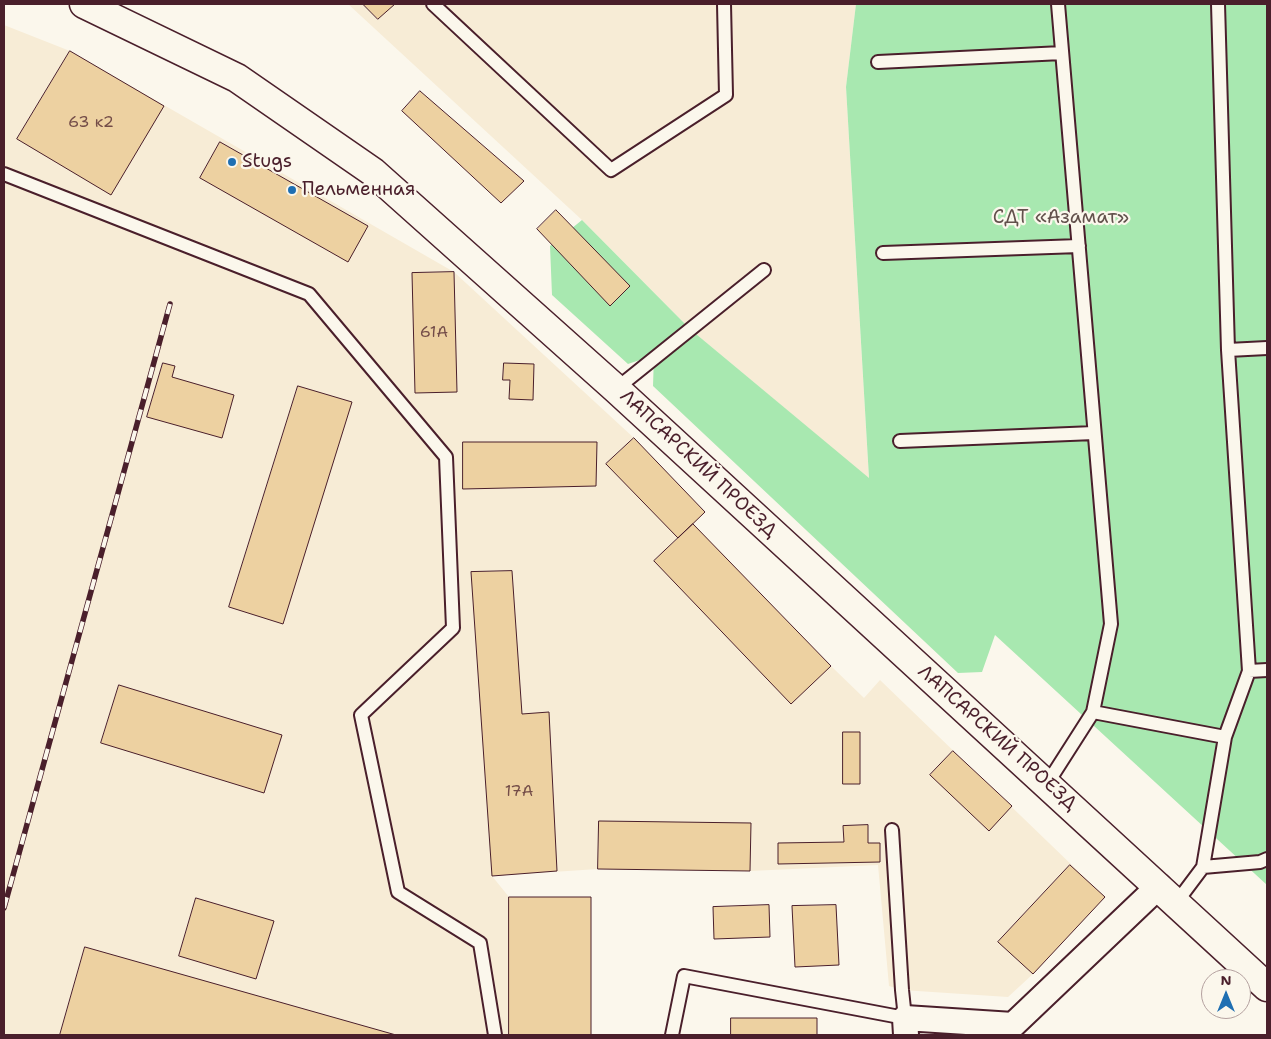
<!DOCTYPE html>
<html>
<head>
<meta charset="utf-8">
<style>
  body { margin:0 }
  #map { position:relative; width:1271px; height:1039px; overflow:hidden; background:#fbf7ec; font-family:"Shantell Sans",sans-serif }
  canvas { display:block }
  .frame { position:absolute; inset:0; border:5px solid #4a1f2b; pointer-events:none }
  .north { position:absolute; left:1201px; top:969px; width:50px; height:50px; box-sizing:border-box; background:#fbf7ec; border:1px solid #b4a19f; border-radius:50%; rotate:0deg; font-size:14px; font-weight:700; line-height:20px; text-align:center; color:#4a1f2b }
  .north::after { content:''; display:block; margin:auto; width:18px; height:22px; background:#1f6fb2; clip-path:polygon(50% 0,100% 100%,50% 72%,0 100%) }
</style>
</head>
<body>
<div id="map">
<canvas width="1271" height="1039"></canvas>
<div class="frame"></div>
<div class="north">N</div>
</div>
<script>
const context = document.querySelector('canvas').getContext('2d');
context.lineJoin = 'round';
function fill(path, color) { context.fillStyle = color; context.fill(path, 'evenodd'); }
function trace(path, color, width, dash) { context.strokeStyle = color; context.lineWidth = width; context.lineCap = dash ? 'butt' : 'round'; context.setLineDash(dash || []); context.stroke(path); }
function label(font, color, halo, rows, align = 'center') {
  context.font = font + ' "Shantell Sans",sans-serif'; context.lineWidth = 4.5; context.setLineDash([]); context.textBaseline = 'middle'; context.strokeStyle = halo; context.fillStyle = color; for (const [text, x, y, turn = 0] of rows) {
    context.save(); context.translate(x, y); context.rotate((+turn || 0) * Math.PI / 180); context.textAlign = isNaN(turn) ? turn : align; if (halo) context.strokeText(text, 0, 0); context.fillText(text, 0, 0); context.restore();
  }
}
const built = new Path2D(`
  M 348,4 L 856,4 L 846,87 L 869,479 L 690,329 L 582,220 Z
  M 4,25 L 70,51 L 454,272 L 634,438 L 705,512 L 694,524 L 831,666 L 864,698 L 880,680 L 1105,897 L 1033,974 L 1008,997 L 902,990 L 889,986 L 878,865 L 750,871 L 598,869 L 492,876 L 509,897 L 509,1035 L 4,1035 Z`);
const green = new Path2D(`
  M 856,4 L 1267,4 L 1267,885 L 995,635 L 982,672 L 958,673 L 653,386 L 654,355 L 628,364 L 552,295 L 550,246 L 582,220 L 690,329 L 869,478 L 846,87 Z`);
const building = new Path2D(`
  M 363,4 L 395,4 L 378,19 Z
  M 70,51 L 164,106 L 111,195 L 17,139 Z
  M 420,91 L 524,181 L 501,203 L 402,111 Z
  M 220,142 L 368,226 L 348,262 L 200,178 Z
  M 556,210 L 630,286 L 610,306 L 537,229 Z
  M 454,272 L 457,392 L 415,393 L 412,273 Z
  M 163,363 L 175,366 L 172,377 L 234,395 L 222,438 L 147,417 Z
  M 504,363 L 534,364 L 533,400 L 509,399 L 510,380 L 503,380 Z
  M 298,386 L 352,402 L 283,624 L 229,607 Z
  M 634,438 L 705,512 L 678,538 L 606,464 Z
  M 463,442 L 597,442 L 596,486 L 463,489 Z
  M 693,524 L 831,666 L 791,704 L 654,561 Z
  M 512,571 L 522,714 L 549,712 L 557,871 L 492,876 L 471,572 Z
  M 119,685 L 282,735 L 264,793 L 101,743 Z
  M 843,732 L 860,732 L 860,784 L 843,784 Z
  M 953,751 L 1012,806 L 989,831 L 930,775 Z
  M 599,821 L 751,823 L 750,871 L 598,869 Z
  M 868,825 L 868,843 L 880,843 L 880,862 L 778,864 L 778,843 L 844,842 L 843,826 Z
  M 1070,865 L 1105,897 L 1033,974 L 998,942 Z
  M 509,897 L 591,897 L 591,1035 L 509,1035 Z
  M 196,898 L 274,921 L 256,979 L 179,956 Z
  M 769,905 L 770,937 L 714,939 L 713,907 Z
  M 836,905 L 839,965 L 795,967 L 792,906 Z
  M 85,947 L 396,1035 L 60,1035 Z
  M 731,1018 L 817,1018 L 817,1035 L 731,1035 Z`);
const lane = new Path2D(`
  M 433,4 L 611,170 L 726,95 L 724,4
  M 1218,4 L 1228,350 L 1249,671
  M 878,62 L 1062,53
  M 4,174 L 309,294 L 446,457 L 453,628 L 361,715 L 398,892 L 480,943 L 495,1035
  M 883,253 L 1079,246
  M 1228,350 L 1267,348
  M 616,389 L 764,270
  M 900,441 L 1094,433
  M 1093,712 L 1225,737
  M 1047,784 L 1093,712 L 1111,624 L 1058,4
  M 1203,867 L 1260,862 L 1267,859
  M 1176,903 L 1203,867 L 1225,737 L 1249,671 L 1267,670
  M 672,1035 L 684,976 L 905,1018 L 902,990 L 892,830`);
const street = new Path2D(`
  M 906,1035 L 905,1018 L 1013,1025 L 1159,886`);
const secondary = new Path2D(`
  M 84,4 L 237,78 L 373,172 L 616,389 L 1267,987`);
const rail = new Path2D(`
  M 4,908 L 170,304`);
const markers = [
  [232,162,5,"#1f6fb2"],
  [292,190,5,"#1f6fb2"]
];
const numberNames = [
  ["63 к2",91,123],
  ["61А",434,333],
  ["17А",519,792]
];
const poiNames = [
  ["Stugs",242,162],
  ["Пельменная",302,190]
];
const parkNames = [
  ["СДТ «Азамат»",1061,218]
];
const streetNames = [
  ["ЛАПСАРСКИЙ ПРОЕЗД",698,464,43],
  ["ЛАПСАРСКИЙ ПРОЕЗД",997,738,42]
];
fill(built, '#f7ecd6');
fill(green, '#a8e8b0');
fill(building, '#edd1a1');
trace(building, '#4a1f2b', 1);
trace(lane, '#4a1f2b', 16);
trace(street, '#4a1f2b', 28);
trace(secondary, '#4a1f2b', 31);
trace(lane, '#fbf7ec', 12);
trace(street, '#fbf7ec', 24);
trace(secondary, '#fbf7ec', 28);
trace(rail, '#4a1f2b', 5.5);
trace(rail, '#fbf7ec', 4, [11]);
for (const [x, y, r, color] of markers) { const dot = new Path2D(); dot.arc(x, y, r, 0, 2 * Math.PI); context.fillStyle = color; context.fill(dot); trace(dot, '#fbf7ec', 2); }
label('16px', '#734c48', null, numberNames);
label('19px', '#4a1f2b', '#fbf7ec', poiNames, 'left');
label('19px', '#62514c', '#fbf7ec', parkNames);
label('19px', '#4a1f2b', '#fbf7ec', streetNames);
</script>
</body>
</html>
